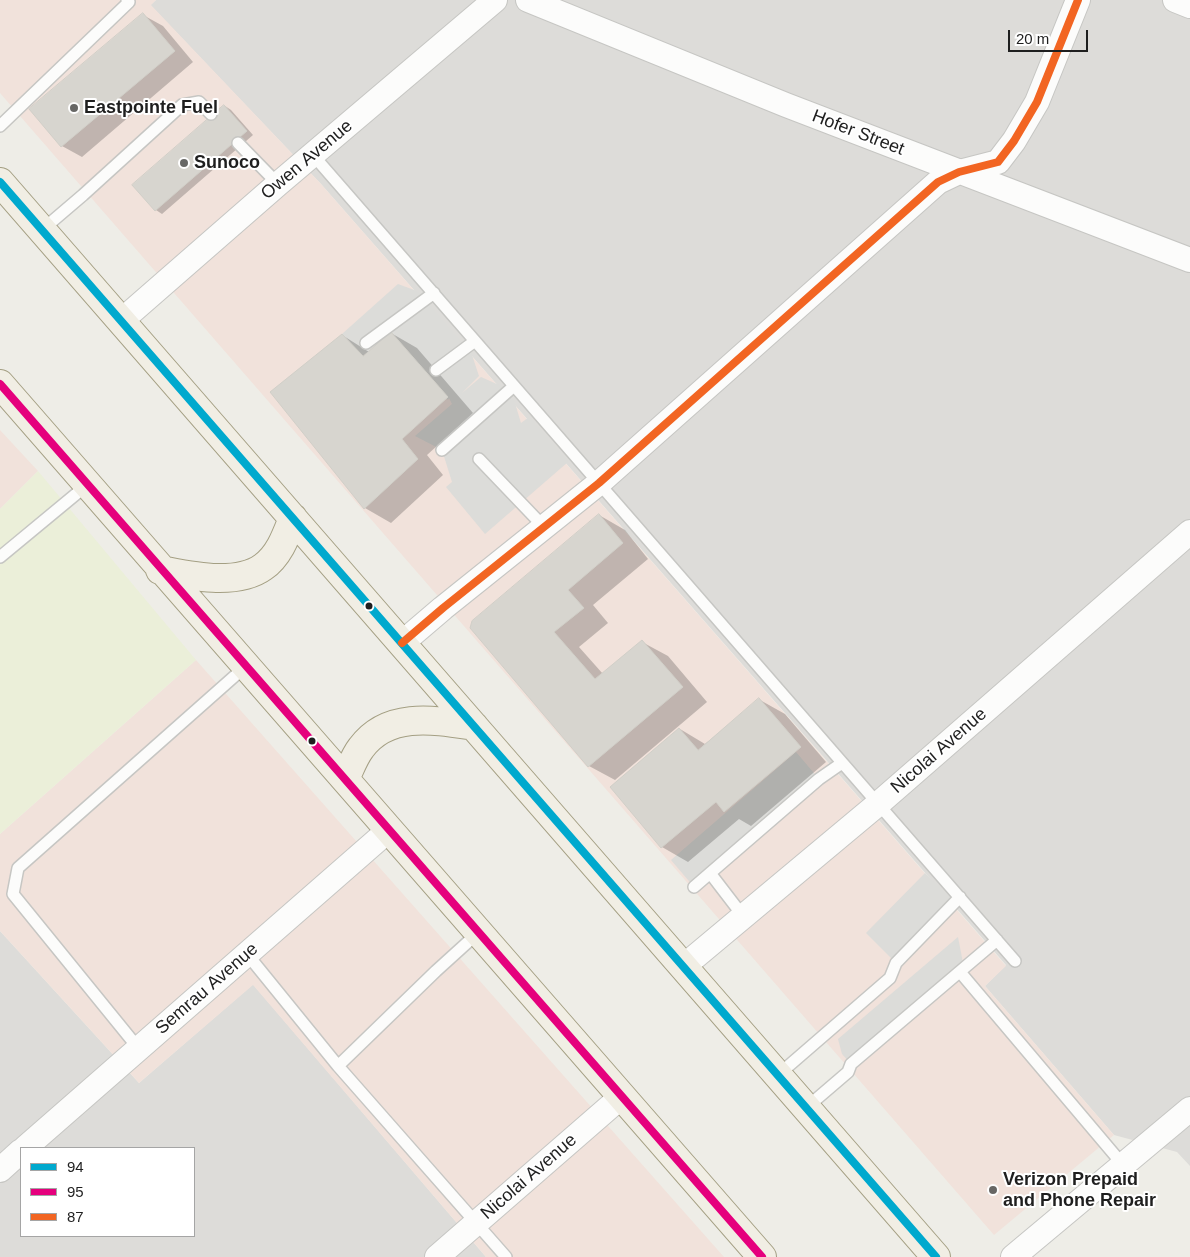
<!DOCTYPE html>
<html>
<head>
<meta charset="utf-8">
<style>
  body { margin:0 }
  #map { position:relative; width:1190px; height:1257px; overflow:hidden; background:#eeede7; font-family:Arial,sans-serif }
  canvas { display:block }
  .legend { position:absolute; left:20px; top:1147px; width:175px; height:90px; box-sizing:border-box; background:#fff; border:1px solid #a5a5a5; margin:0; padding:6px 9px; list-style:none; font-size:15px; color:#1f1f1f }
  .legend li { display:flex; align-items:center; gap:10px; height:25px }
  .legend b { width:25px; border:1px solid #a5a5a5 }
  .scale { position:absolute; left:1008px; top:30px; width:80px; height:22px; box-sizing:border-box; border:2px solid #1f1f1f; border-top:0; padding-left:6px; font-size:15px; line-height:18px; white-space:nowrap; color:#1f1f1f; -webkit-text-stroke:4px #fff; paint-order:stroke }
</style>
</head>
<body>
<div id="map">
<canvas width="1190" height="1257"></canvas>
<ul class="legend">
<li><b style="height:6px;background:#00a9ce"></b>94</li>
<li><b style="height:6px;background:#e5007d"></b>95</li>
<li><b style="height:6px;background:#f26522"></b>87</li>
</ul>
<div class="scale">20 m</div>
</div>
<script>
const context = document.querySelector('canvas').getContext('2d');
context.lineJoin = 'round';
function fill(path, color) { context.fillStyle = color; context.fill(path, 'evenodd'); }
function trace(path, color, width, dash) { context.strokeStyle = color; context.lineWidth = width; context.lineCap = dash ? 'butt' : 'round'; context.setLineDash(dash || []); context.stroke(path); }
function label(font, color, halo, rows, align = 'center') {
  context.font = font + ' Arial,sans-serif'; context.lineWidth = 4; context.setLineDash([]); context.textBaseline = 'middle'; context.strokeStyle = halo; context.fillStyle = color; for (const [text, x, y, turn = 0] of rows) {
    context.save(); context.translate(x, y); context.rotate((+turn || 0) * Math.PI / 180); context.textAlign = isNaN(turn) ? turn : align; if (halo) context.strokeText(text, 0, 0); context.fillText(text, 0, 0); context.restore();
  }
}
const residential = new Path2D(`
  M 156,0 L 1190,0 L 1190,1166 L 1177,1152 L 1114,1135 L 985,986 L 1006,965 L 321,184 L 150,5 Z
  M 0,931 L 139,1083 L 253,984 L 486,1257 L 0,1257 ZM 21,1148 L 194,1148 L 194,1236 L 21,1236 Z`);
const commercial = new Path2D(`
  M 0,0 L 156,0 L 151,5 L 321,184 L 1006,966 L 985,986 L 1114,1135 L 994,1235 L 0,93 Z
  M 0,430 L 38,471 L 0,509 Z
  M 196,660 L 670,1196 L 724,1257 L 486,1257 L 253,985 L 139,1083 L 0,931 L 0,834 Z`);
const farmland = new Path2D(`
  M 38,471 L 196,660 L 0,834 L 0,509 Z`);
const parking = new Path2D(`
  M 398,284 L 417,291 L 472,355 L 479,376 L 462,393 L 481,377 L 499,385 L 507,392 L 515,403 L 521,423 L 529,417 L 568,462 L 485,534 L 446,487 L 452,482 L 442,450 L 415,436 L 452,404 L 449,398 L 448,400 L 391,332 L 363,356 L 342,334 Z
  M 796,752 L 819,779 L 694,887 L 671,860 Z
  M 925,873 L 955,903 L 896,963 L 866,933 Z
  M 958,937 L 964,968 L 851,1064 L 842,1054 L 838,1039 Z`);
const shadow = new Path2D(`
  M 143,15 L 163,26 L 193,62 L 82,157 L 62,146 L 31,110 Z
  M 225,106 L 231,110 L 253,135 L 162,214 L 156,210 Z
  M 391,333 L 417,348 L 473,413 L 427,455 L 443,475 L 391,523 L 365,508 L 342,335 L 369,352 Z
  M 599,515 L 625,530 L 648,559 L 593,605 L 608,623 L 579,647 L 603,674 L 642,642 L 668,656 L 707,702 L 615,780 L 589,766 L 471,628 Z
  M 760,700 L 785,714 L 826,762 L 751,826 L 739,819 L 688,862 L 662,847 L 680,729 L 705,744 Z`);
const building = new Path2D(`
  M 143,13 L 175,51 L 61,147 L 29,109 Z
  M 224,105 L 247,131 L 155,211 L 132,185 Z
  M 391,332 L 448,397 L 402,439 L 418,459 L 364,509 L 270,392 L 342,334 L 363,356 Z
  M 599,514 L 623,543 L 568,590 L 584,608 L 554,632 L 595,679 L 642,640 L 683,687 L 588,767 L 470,628 L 472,621 Z
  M 759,698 L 801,747 L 724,812 L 716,802 L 661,848 L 610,787 L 679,728 L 698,750 Z`);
const service = new Path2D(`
  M 0,126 L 129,2 L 127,0
  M 238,143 L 278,184
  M 313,155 L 1015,961
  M 42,230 L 83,195 L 182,105 L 199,102 L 211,114
  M 366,343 L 434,293
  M 436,370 L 475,341
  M 442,450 L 514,386
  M 479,459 L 544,527
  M 0,557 L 87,485
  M 710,873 L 743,916
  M 694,887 L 819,779 L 842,763
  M 247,954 L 338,1066 L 506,1257
  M 960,972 L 1124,1166
  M 139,1049 L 13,894 L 18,868 L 246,666
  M 338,1066 L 436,971 L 479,932
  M 778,1075 L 890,978 L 896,963 L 960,897
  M 806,1108 L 848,1072 L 851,1064 L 997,940`);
const minor = new Path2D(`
  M 528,0 L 786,105 L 1190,260
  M 1175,0 L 1190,6
  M 121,321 L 278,184 L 495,0
  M 402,643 L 443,608 L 599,483 L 938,182 L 959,172 L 998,162 L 1014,141 L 1037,102 L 1078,0
  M 684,966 L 878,804 L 1190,532
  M 25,1148 L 390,829
  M 0,1170 L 21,1151
  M 437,1257 L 621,1097
  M 1013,1257 L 1190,1109`);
const primary = new Path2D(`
  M 0,182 L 936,1257
  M 0,384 L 762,1257
  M 160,570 C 189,576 237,586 263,567 C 279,556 286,536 293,518
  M 345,779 C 350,769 354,757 361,748 C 388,711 435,720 474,726`);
const bus1 = new Path2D(`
  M 0,182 L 936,1257`);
const bus2 = new Path2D(`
  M 0,384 L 762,1257`);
const bus3 = new Path2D(`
  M 402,643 L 443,608 L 599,483 L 938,182 L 959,172 L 998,162 L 1014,141 L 1037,102 L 1078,0`);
const markers = [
  [74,108,5,"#676765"],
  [184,163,5,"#676765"],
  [369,606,4.5,"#1f1f1f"],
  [312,741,4.5,"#1f1f1f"],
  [993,1190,5,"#676765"]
];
const poiNames = [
  ["Eastpointe Fuel",84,108],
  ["Sunoco",194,163],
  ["Verizon Prepaid",1003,1180],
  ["and Phone Repair",1003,1201]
];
const streetNames = [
  ["Hofer Street",858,133,21],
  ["Owen Avenue",307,160,-40],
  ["Nicolai Avenue",939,751,-41],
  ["Semrau Avenue",207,989,-41],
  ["Nicolai Avenue",529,1177,-41]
];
fill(residential, '#dddcd9');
fill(commercial, '#f1e2db');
fill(farmland, '#ebefd9');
fill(parking, '#dcdcd9');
fill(shadow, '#0003');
fill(building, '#d7d5cf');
trace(building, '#d1cfc8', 1);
trace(service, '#c6c6c3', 14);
trace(minor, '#c6c6c3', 26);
trace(primary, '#a49f83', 30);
trace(service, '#fcfcfb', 11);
trace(minor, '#fcfcfb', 24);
trace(primary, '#f1eee4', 28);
trace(bus1, '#00a9ce', 8);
trace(bus2, '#e5007d', 8);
trace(bus3, '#f26522', 8);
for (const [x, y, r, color] of markers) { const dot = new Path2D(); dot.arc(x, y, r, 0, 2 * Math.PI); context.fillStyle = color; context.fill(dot); trace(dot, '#fff', 2); }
label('bold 18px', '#1f1f1f', '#fff', poiNames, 'left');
label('18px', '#1f1f1f', '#fff', streetNames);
</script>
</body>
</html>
